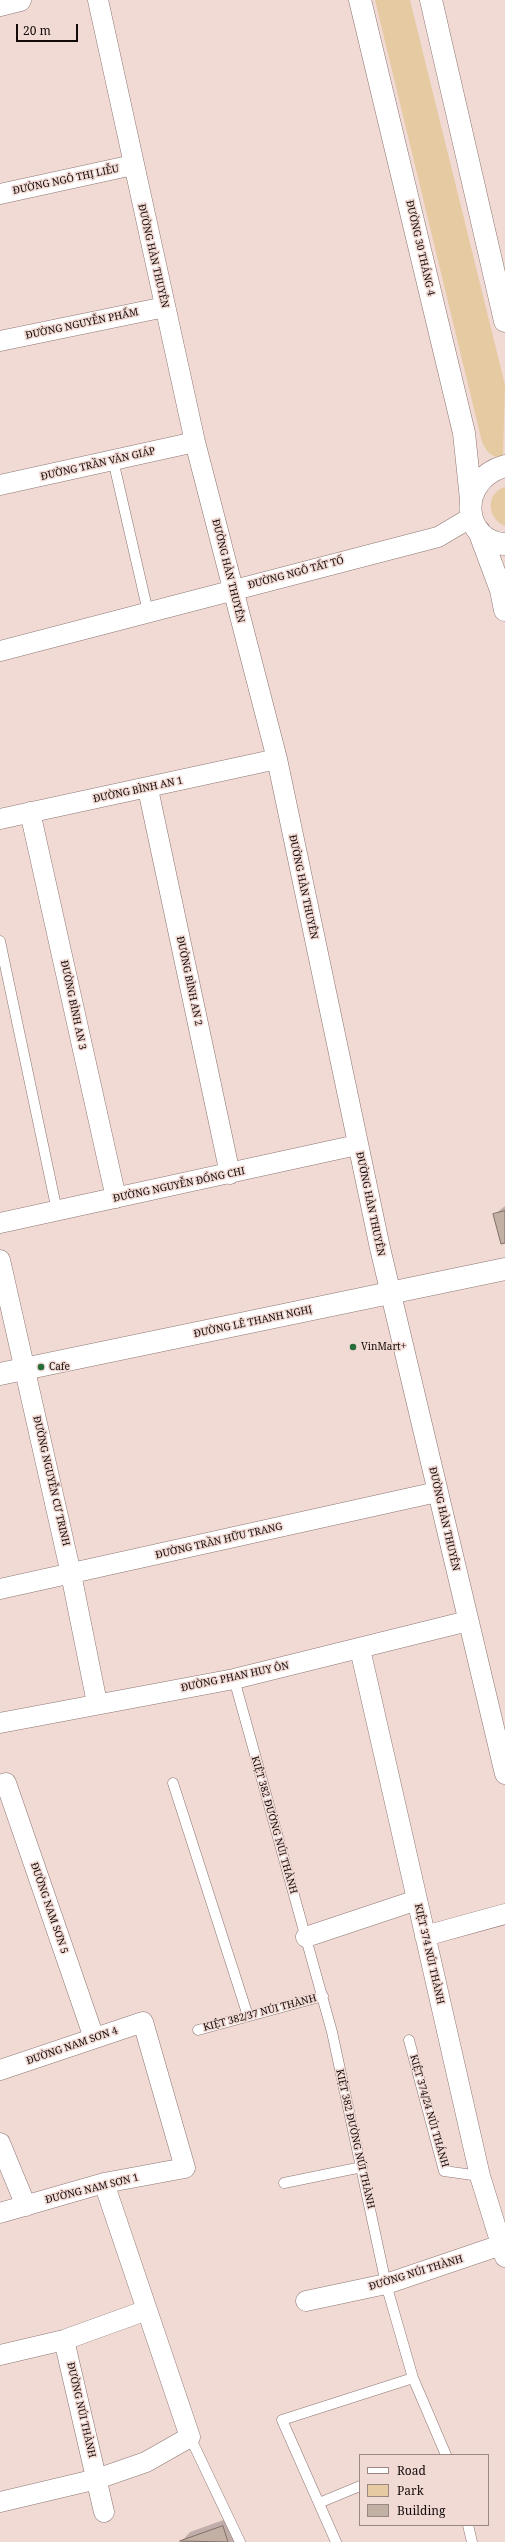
<!DOCTYPE html>
<html>
<head>
<meta charset="utf-8">
<style>
  body { margin:0 }
  #map { position:relative; width:505px; height:2542px; overflow:hidden; background:#f1d9d4; font-family:"Noto Serif",serif }
  canvas { display:block }
  .legend { position:absolute; left:359px; top:2454px; width:130px; height:72px; box-sizing:border-box; background:#f1d9d4; border:1px solid #988783; margin:0; padding:5px 7px; list-style:none; font-size:12px; color:#130b0a }
  .legend li { display:flex; align-items:center; gap:8px; height:20px }
  .legend b { width:20px; border:1px solid #988783 }
  .scale { position:absolute; left:16px; top:24px; width:62px; height:18px; box-sizing:border-box; border:2px solid #130b0a; border-top:0; padding-left:5px; font-size:12px; line-height:14px; white-space:nowrap; color:#130b0a; -webkit-text-stroke:3px #f1d9d4; paint-order:stroke }
</style>
</head>
<body>
<div id="map">
<canvas width="505" height="2542"></canvas>
<ul class="legend">
<li><b style="height:5px;background:#fff"></b>Road</li>
<li><b style="height:11px;background:#e5caa2"></b>Park</li>
<li><b style="height:11px;background:#c2b0a4"></b>Building</li>
</ul>
<div class="scale">20 m</div>
</div>
<script>
const context = document.querySelector('canvas').getContext('2d');
context.lineJoin = 'round';
function fill(path, color) { context.fillStyle = color; context.fill(path, 'evenodd'); }
function trace(path, color, width, dash) { context.strokeStyle = color; context.lineWidth = width; context.lineCap = dash ? 'butt' : 'round'; context.setLineDash(dash || []); context.stroke(path); }
function label(font, color, halo, rows, align = 'center') {
  context.font = font + ' "Noto Serif",serif'; context.lineWidth = 3; context.setLineDash([]); context.textBaseline = 'middle'; context.strokeStyle = halo; context.fillStyle = color; for (const [text, x, y, turn = 0] of rows) {
    context.save(); context.translate(x, y); context.rotate((+turn || 0) * Math.PI / 180); context.textAlign = isNaN(turn) ? turn : align; if (halo) context.strokeText(text, 0, 0); context.fillText(text, 0, 0); context.restore();
  }
}
const green = new Path2D(`
  M 375,0 L 410,0 L 505,385 L 503,457 C 491,458 487,452 482,442 Z
  M 505,487 L 505,526 C 487,519 485,493 505,487 Z`);
const shadow = new Path2D(`
  M 505,1206 L 505,1242 L 494,1215 Z
  M 232,2517 L 241,2542 L 181,2542 L 190,2532 Z`);
const building = new Path2D(`
  M 505,1211 L 505,1243 L 501,1244 L 493,1214 Z
  M 223,2526 L 228,2542 L 180,2541 Z`);
const service = new Path2D(`
  M 113,460 L 148,612
  M 0,941 L 57,1211
  M 234,1679 L 332,2032 L 386,2284 L 413,2378 L 446,2455
  M 173,1783 L 248,2016
  M 198,2030 L 323,1996
  M 409,2040 L 444,2171 L 480,2176
  M 284,2183 L 362,2167
  M 190,2437 L 240,2542
  M 319,2503 L 360,2486
  M 468,2525 L 472,2542
  M 336,2542 L 282,2420 L 413,2378`);
const minor = new Path2D(`
  M 98,0 L 195,442 L 277,759 L 380,1248 L 505,1774
  M 0,194 L 133,165
  M 0,341 L 165,307
  M 0,485 L 195,442
  M 0,651 L 438,537 L 472,517
  M 148,789 L 230,1174
  M 30,812 L 116,1198
  M 0,819 L 277,759
  M 0,1223 L 357,1145
  M 0,1260 L 71,1574 L 97,1703
  M 0,1589 L 437,1492
  M 360,1649 L 480,2176 L 505,2257
  M 0,1723 L 234,1679 L 468,1621
  M 0,1785 L 6,1783 L 94,2038
  M 425,1936 L 505,1914
  M 306,1937 L 417,1900
  M 0,2070 L 143,2022 L 185,2168 L 104,2183 L 0,2213
  M 0,2143 L 26,2206
  M 306,2301 L 386,2284 L 501,2245
  M 64,2340 L 104,2512
  M 0,2355 L 64,2340 L 147,2310
  M 0,2502 L 97,2479 L 146,2462 L 190,2437 L 104,2183`);
const tertiary = new Path2D(`
  M 360,0 L 464,433 L 471,499
  M 431,0 L 505,321
  M 0,5 L 20,0
  M 505,466 C 456,480 462,542 505,544
  M 479,531 L 501,590 L 505,610`);
const secondary = new Path2D(`
  M 0,1374 L 505,1269`);
const markers = [
  [353,1347,4,"#276d39"],
  [41,1367,4,"#276d39"]
];
const streetNames = [
  ["ĐƯỜNG NGÔ THỊ LIỄU",66,180,-12],
  ["ĐƯỜNG 30 THÁNG 4",420,248,77],
  ["ĐƯỜNG HÀN THUYÊN",153,256,77],
  ["ĐƯỜNG NGUYỄN PHẨM",82,324,-12],
  ["ĐƯỜNG TRẦN VĂN GIÁP",98,464,-13],
  ["ĐƯỜNG HÀN THUYÊN",228,571,76],
  ["ĐƯỜNG NGÔ TẤT TỐ",296,573,-15],
  ["ĐƯỜNG BÌNH AN 1",138,790,-12],
  ["ĐƯỜNG HÀN THUYÊN",303,887,78],
  ["ĐƯỜNG BÌNH AN 2",189,981,78],
  ["ĐƯỜNG BÌNH AN 3",73,1005,78],
  ["ĐƯỜNG NGUYỄN ĐỔNG CHI",179,1185,-12],
  ["ĐƯỜNG HÀN THUYÊN",370,1204,78],
  ["ĐƯỜNG LÊ THANH NGHỊ",253,1322,-12],
  ["ĐƯỜNG NGUYỄN CƯ TRINH",51,1481,77],
  ["ĐƯỜNG HÀN THUYÊN",444,1519,77],
  ["ĐƯỜNG TRẦN HỮU TRANG",219,1541,-13],
  ["ĐƯỜNG PHAN HUY ÔN",235,1677,-12],
  ["KIỆT 382 ĐƯỜNG NÚI THÀNH",274,1825,74],
  ["ĐƯỜNG NAM SƠN 5",49,1908,71],
  ["KIỆT 374 NÚI THÀNH",429,1954,77],
  ["KIỆT 382/37 NÚI THÀNH",260,2013,-15],
  ["ĐƯỜNG NAM SƠN 4",72,2046,-19],
  ["KIỆT 374/24 NÚI THÁNH",429,2111,74],
  ["KIỆT 382 ĐƯỜNG NÚI THÀNH",355,2139,77],
  ["ĐƯỜNG NAM SƠN 1",92,2189,-14],
  ["ĐƯỜNG NÚI THÀNH",416,2273,-17],
  ["ĐƯỜNG NÚI THÀNH",81,2410,77]
];
const poiNames = [
  ["VinMart+",361,1347],
  ["Cafe",49,1367]
];
fill(green, '#e5caa2');
fill(shadow, '#0003');
fill(building, '#c2b0a4');
trace(building, '#827065', 1);
trace(service, '#8c7672', 11);
trace(minor, '#8c7672', 21);
trace(tertiary, '#8c7672', 23);
trace(secondary, '#8c7672', 23);
trace(service, '#fff', 10);
trace(minor, '#fff', 20);
trace(tertiary, '#fff', 22);
trace(secondary, '#fff', 22);
for (const [x, y, r, color] of markers) { const dot = new Path2D(); dot.arc(x, y, r, 0, 2 * Math.PI); context.fillStyle = color; context.fill(dot); trace(dot, '#f1d9d4', 1.5); }
label('10px', '#130b0a', '#f1d9d4', streetNames);
label('10px', '#130b0a', '#f1d9d4', poiNames, 'left');
</script>
</body>
</html>
